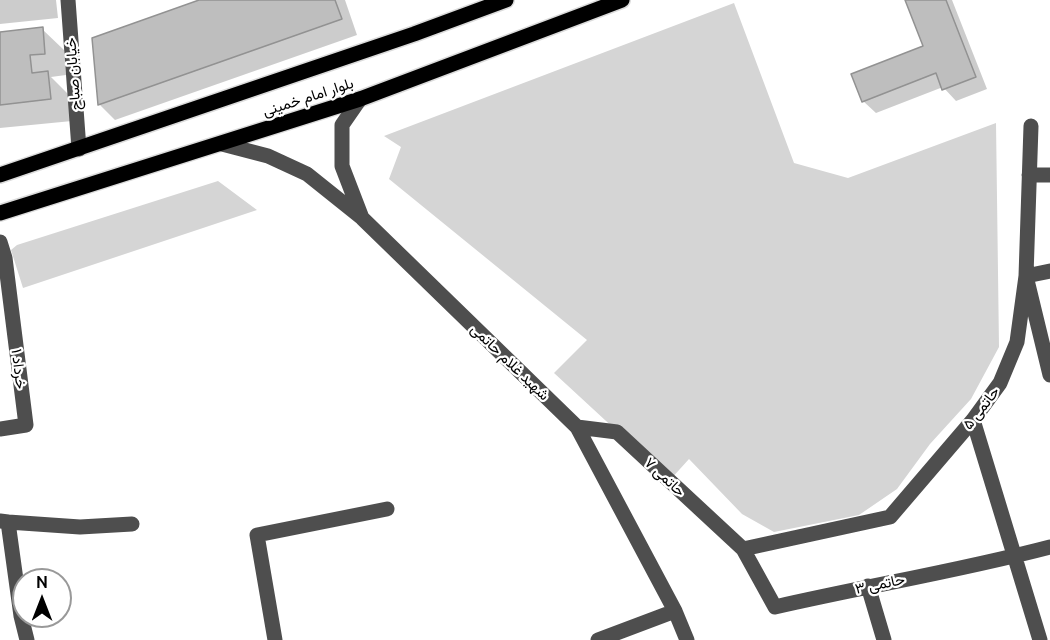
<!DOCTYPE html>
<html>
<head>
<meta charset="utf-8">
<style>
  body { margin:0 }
  #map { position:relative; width:1050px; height:640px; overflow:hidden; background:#fff; font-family:Ubuntu,sans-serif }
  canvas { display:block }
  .north { position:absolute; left:12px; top:568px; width:60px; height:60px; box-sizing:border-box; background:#fff; border:2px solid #999; border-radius:50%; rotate:0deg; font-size:16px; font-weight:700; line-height:24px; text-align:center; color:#000 }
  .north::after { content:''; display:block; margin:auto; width:21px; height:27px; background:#000; clip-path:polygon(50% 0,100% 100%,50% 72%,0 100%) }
</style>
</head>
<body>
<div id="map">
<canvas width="1050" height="640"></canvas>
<div class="north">N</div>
</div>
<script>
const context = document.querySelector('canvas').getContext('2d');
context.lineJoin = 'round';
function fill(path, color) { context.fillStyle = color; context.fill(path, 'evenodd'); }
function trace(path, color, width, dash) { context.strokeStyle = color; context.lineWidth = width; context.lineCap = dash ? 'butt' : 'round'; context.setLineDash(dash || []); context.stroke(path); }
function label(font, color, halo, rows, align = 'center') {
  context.font = font + ' Ubuntu,Vazirmatn,sans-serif'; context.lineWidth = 4.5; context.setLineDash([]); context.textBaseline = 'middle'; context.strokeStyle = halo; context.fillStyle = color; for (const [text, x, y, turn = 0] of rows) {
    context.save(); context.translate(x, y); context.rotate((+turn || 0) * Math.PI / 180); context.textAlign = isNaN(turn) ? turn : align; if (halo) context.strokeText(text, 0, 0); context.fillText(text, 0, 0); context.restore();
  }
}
const green = new Path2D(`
  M 734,3 L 794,163 L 848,178 L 996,123 L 999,347 L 971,399 L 930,444 L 897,489 L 859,515 L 774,532 L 742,514 L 689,459 L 670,480 L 554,373 L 587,340 L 389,179 L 401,147 L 384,136 Z
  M 218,181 L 257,210 L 23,288 L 11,250 L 17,245 Z`);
const shadow = new Path2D(`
  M 0,0 L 56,0 L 58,18 L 0,24 Z
  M 203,0 L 345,0 L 357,35 L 115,120 L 100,105 L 93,39 Z
  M 907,0 L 952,0 L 987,89 L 956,101 L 943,87 L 876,113 L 863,101 L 925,46 Z
  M 42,29 L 64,50 L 66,75 L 51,77 L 69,95 L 72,121 L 0,128 L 0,33 Z`);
const building = new Path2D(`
  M 199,0 L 335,0 L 342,19 L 98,105 L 92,38 Z
  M 905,0 L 946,0 L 976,77 L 942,90 L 936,73 L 862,102 L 851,74 L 923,46 Z
  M 43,27 L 45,54 L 30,55 L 32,73 L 48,71 L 51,99 L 0,105 L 0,32 Z`);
const minor = new Path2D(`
  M 68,0 L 79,149
  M 360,99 L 342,125 L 342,166 L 362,218
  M 222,144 L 268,156 L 307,174 L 362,218 L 577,427 L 675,611 L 687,640
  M 1029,175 L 1050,175
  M 0,242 L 5,258 L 26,425 L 0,429
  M 1050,271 L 1026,276 L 1050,375
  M 973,420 L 1040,640
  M 577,427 L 617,432 L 743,549 L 775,607 C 866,586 959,571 1050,547
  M 0,521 L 8,522 L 21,616 L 27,640
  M 8,522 L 80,527 L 132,524
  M 743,549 L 890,517 L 973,420 L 1000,383 L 1017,342 L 1026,276 L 1031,126
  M 868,586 L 884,640
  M 275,640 L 257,535 L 387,509
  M 598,640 L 675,611`);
const major = new Path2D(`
  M 0,175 L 414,34 L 506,0
  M 0,213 L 360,99 L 622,0`);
const streetNames = [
  ["خیابان صباح",73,74,-94],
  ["بلوار امام خمینی",308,97,-18],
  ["شهید غلام حاتمی",510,362,44],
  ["خرداد ۱",19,369,83],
  ["حاتمی ۵",981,408,-52],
  ["حاتمی ۷",665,477,43],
  ["حاتمی ۳",880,584,-12]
];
fill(green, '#d5d5d5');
fill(shadow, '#0003');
fill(building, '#bebebe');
trace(building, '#929292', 1.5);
trace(major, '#dbdbdb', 18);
trace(minor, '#4e4e4e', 15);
trace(major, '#000', 15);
label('15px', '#000', '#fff', streetNames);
</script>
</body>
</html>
